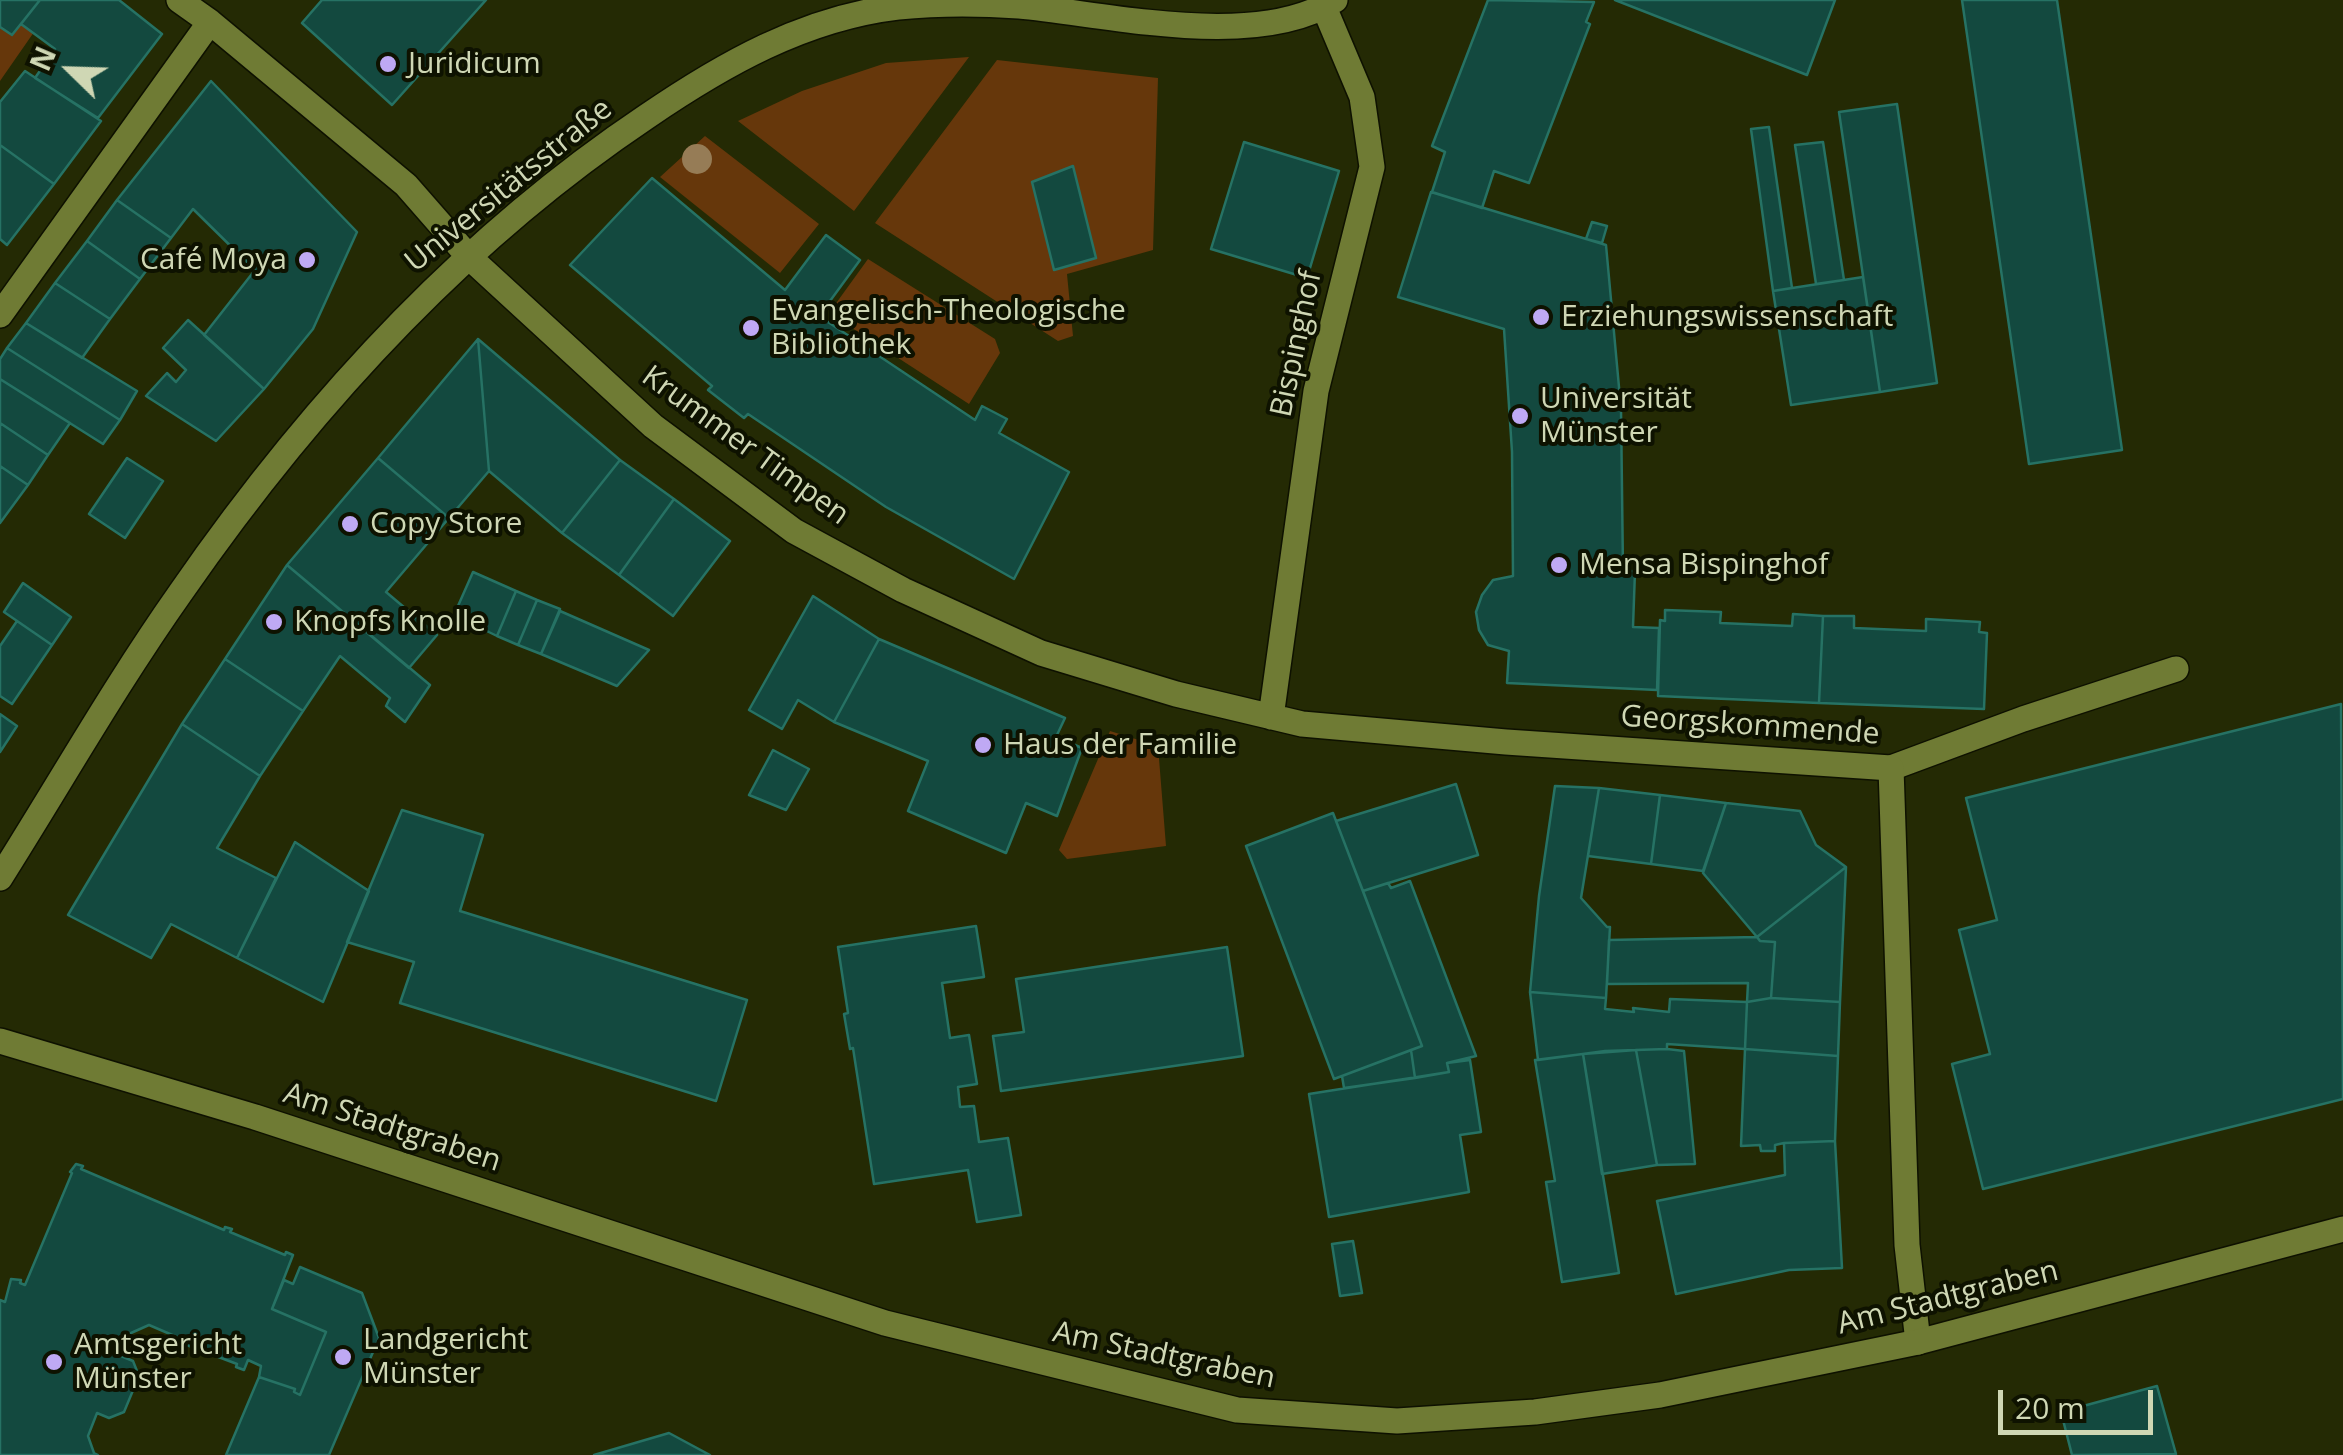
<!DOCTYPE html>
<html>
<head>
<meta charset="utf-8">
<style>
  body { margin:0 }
  #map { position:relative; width:2343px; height:1455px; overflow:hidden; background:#242a04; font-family:"Open Sans",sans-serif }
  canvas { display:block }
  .north { position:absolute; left:20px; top:20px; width:100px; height:100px; -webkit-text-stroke:8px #0e1200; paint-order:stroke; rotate:293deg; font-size:28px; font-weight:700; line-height:40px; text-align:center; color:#cfd7b4 }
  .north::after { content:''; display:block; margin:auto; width:35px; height:45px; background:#cfd7b4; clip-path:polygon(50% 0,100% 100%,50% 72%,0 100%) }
  .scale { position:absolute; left:1998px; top:1390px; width:155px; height:45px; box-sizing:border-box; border:5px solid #cfd7b4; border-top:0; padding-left:12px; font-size:30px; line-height:35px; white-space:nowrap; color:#cfd7b4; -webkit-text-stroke:8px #0e1200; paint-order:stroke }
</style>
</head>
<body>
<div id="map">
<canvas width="2343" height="1455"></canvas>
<div class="north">N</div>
<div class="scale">20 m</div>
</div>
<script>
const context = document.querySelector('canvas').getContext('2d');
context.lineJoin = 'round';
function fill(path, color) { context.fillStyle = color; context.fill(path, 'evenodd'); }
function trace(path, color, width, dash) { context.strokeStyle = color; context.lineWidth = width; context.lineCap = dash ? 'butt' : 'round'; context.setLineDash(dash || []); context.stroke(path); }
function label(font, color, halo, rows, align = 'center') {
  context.font = font + ' "Open Sans",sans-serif'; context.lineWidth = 8; context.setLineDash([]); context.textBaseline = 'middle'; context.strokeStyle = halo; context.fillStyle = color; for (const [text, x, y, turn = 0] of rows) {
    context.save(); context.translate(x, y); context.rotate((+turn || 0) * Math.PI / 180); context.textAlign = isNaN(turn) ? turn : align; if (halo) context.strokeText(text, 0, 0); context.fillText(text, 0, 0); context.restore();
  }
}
const green = new Path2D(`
  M 0,0 L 12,0 L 41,22 L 0,81 Z
  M 969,57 L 854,211 L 738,121 L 802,91 L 886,63 Z
  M 997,60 L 1158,78 L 1153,250 L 1067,274 L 1073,336 L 1058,341 L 875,223 Z
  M 705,136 L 819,224 L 780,273 L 660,177 Z
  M 868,259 L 995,339 L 1000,353 L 969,404 L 829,313 Z
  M 1110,731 L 1158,746 L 1166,846 L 1067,859 L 1059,850 Z`);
const building = new Path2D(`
  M 0,0 L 40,0 L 12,35 L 0,27 Z
  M 40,0 L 119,0 L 162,34 L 98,118 L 35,78 L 55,49 L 21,24 Z
  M 322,0 L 486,0 L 392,105 L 302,23 Z
  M 1488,0 L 1594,2 L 1586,22 L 1590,24 L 1529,183 L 1494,171 L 1482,208 L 1432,192 L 1445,152 L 1432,146 Z
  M 1615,0 L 1835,0 L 1807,75 Z
  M 1962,0 L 2057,0 L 2122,450 L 2029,464 Z
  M 25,71 L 101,121 L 54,184 L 0,145 L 0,102 Z
  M 211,81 L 357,232 L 313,329 L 264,389 L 204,335 L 255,270 L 193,209 L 171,238 L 117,200 Z
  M 1897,104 L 1937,383 L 1880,392 L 1839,112 Z
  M 1769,127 L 1792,288 L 1773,291 L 1751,129 Z
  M 1244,142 L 1339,171 L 1307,278 L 1211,249 Z
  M 1823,142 L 1844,280 L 1816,284 L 1795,145 Z
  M 0,145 L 54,184 L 7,245 L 0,239 Z
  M 1073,166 L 1096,258 L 1054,270 L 1032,182 Z
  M 652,178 L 785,290 L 826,235 L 860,260 L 819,316 L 975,420 L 982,406 L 1007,419 L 999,433 L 1069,472 L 1014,579 L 886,507 L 748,414 L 744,418 L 708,390 L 712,386 L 570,265 Z
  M 1431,192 L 1606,245 L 1621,409 L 1623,571 L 1635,571 L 1633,627 L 1659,628 L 1657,690 L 1507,683 L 1509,651 L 1488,645 L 1479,630 L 1476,612 L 1482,595 L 1493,580 L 1513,576 L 1512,452 L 1504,329 L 1398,297 Z
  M 117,200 L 171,238 L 140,279 L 87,241 Z
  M 1592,222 L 1607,226 L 1602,243 L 1586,239 Z
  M 87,241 L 140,279 L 110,319 L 55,283 Z
  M 1863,277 L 1880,392 L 1791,405 L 1773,291 Z
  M 55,283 L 110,319 L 82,358 L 26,323 Z
  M 188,320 L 264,389 L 216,441 L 146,396 L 167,373 L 176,382 L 186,370 L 163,348 Z
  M 26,323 L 137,391 L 120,420 L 7,348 Z
  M 478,339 L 489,471 L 449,518 L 378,458 Z
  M 478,339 L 620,460 L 562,533 L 489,471 Z
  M 7,348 L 120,420 L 103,444 L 0,379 L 0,359 Z
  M 0,379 L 70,423 L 48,455 L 0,423 Z
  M 0,423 L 48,455 L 28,485 L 0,466 Z
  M 127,458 L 163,481 L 125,538 L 89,514 Z
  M 378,458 L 449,518 L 386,592 L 437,635 L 409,668 L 287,565 Z
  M 620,460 L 674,499 L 619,575 L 562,533 Z
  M 0,466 L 28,485 L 0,523 Z
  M 674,499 L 730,541 L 673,616 L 619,575 Z
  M 287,565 L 430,685 L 405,722 L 386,706 L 390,698 L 340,656 L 303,711 L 225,659 Z
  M 473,572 L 516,591 L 497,636 L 454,615 Z
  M 23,583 L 71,617 L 52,645 L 4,612 Z
  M 516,591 L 537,600 L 518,645 L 497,636 Z
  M 813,596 L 879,639 L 834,722 L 798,700 L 782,729 L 749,710 Z
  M 537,600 L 560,609 L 541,654 L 518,645 Z
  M 1665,610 L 1721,612 L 1720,623 L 1792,626 L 1793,614 L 1823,616 L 1819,703 L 1658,696 L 1660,620 L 1665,621 Z
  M 560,611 L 649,650 L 617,686 L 541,654 Z
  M 1823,616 L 1854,616 L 1854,628 L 1926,631 L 1926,619 L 1980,622 L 1979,632 L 1987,633 L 1984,709 L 1819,703 Z
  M 17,621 L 52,645 L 12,704 L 0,696 L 0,646 Z
  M 879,639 L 1065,718 L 1056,737 L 1082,748 L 1057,816 L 1026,803 L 1006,853 L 908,811 L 928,761 L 834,722 Z
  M 225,659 L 303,711 L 260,776 L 182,724 Z
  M 2341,704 L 2343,1099 L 1983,1189 L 1952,1064 L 1990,1054 L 1959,930 L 1997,920 L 1966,798 Z
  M 0,714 L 17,726 L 0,752 Z
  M 182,724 L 260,776 L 217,848 L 276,878 L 237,958 L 171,924 L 151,958 L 68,915 Z
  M 773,750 L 809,769 L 786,810 L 749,795 Z
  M 1456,784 L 1478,855 L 1363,891 L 1336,821 Z
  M 1555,786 L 1599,788 L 1581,898 L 1607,927 L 1610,927 L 1606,998 L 1530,992 L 1539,896 Z
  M 1599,788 L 1660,795 L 1651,864 L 1588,856 Z
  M 1660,795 L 1726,803 L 1703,871 L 1651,864 Z
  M 1726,803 L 1800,811 L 1816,845 L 1846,867 L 1757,937 L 1703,873 Z
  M 402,810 L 483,835 L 460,911 L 747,1000 L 716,1101 L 400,1003 L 414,962 L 347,942 Z
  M 1333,813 L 1422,1046 L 1334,1079 L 1246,846 Z
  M 295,842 L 369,891 L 323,1002 L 237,958 Z
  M 1846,867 L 1840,1002 L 1771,998 L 1775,942 L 1760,941 L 1757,937 Z
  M 1410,881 L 1476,1056 L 1447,1063 L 1449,1072 L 1415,1078 L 1411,1050 L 1422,1046 L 1363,891 L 1388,883 L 1391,888 Z
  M 976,926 L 984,977 L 942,983 L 950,1038 L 969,1035 L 977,1084 L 958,1087 L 960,1107 L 974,1106 L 979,1142 L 1008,1138 L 1021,1215 L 977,1222 L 968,1170 L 874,1184 L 853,1048 L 850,1049 L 844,1014 L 848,1013 L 838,947 Z
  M 1757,937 L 1760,941 L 1775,942 L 1771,998 L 1747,1002 L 1748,983 L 1607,984 L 1609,940 Z
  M 1227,947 L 1243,1056 L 1001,1091 L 993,1036 L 1024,1032 L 1016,979 Z
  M 1530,992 L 1606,998 L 1605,1009 L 1634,1012 L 1633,1008 L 1669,1012 L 1670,999 L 1747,1002 L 1745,1049 L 1667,1044 L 1667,1049 L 1605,1051 L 1538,1060 Z
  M 1771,998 L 1840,1002 L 1838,1056 L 1745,1049 L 1747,1002 Z
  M 1667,1049 L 1684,1051 L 1695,1164 L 1657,1165 L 1636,1050 Z
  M 1745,1049 L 1838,1056 L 1835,1141 L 1784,1143 L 1775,1145 L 1775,1151 L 1761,1151 L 1760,1145 L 1741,1146 Z
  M 1411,1050 L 1415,1078 L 1344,1088 L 1342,1076 Z
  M 1636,1050 L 1657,1165 L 1602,1174 L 1583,1054 Z
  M 1583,1054 L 1619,1273 L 1562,1282 L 1546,1182 L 1555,1181 L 1535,1060 Z
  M 1470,1060 L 1481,1132 L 1460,1135 L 1469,1192 L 1329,1217 L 1309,1094 L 1449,1072 L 1447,1063 Z
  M 1835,1141 L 1842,1268 L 1789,1270 L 1676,1294 L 1657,1201 L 1785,1175 L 1784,1143 Z
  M 76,1164 L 83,1166 L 81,1169 L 224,1230 L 225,1227 L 232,1229 L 230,1232 L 285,1255 L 286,1252 L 293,1255 L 272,1309 L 326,1332 L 300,1395 L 294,1392 L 295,1389 L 259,1377 L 261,1366 L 248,1360 L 244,1370 L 236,1367 L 237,1364 L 176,1341 L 177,1337 L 149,1325 L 131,1333 L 121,1356 L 133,1361 L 139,1376 L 124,1412 L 109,1418 L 97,1413 L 88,1436 L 94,1453 L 98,1455 L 0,1455 L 0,1300 L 5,1302 L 11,1279 L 21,1280 L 20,1283 L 25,1285 L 72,1173 L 70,1172 Z
  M 1353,1241 L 1362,1293 L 1340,1296 L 1332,1244 Z
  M 300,1267 L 362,1293 L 379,1338 L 329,1455 L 226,1455 L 259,1377 L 295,1389 L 294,1392 L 300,1395 L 326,1332 L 272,1309 L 284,1280 L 293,1284 Z
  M 2157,1386 L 2176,1454 L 2072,1455 L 2061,1412 Z
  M 669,1433 L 710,1455 L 594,1455 Z`);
const lane = new Path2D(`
  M 1891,768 L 2023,719 L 2176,669`);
const street = new Path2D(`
  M 179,0 L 210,22 L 406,185 L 469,257 L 653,426 L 794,531 L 903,590 L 1041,653 L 1176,694 L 1302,724 L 1506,742 L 1891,768 L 1907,1245 L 1918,1342
  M 0,315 L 210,22
  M 1271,717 L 1316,391 L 1372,167 L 1362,97 L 1324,7
  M 0,878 C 60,783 116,684 181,592 C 307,410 461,241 646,117 C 722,65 804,18 898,7 C 938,3 978,3 1019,6 C 1108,14 1256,51 1335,0`);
const secondary = new Path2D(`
  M 0,1041 L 255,1117 L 885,1323 L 1237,1410 L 1397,1421 L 1535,1412 L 1660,1395 L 1918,1342 L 2343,1229`);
const trees = [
  [697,159]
];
const markers = [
  [388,64,10,"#bfa9f4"],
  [307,260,10,"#bfa9f4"],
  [1541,317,10,"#bfa9f4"],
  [751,328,10,"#bfa9f4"],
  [1520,416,10,"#bfa9f4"],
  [350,524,10,"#bfa9f4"],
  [1559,565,10,"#bfa9f4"],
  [274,622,10,"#bfa9f4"],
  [983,745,10,"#bfa9f4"],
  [343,1357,10,"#bfa9f4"],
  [54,1362,10,"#bfa9f4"]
];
const poiNames = [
  ["Juridicum",408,64],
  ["Café Moya",287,260,"right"],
  ["Evangelisch-Theologische",771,311],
  ["Bibliothek",771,345],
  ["Erziehungswissenschaft",1561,317],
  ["Universität",1540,399],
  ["Münster",1540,433],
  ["Copy Store",370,524],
  ["Mensa Bispinghof",1579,565],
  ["Knopfs Knolle",294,622],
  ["Haus der Familie",1003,745],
  ["Landgericht",363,1340],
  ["Münster",363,1374],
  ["Amtsgericht",74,1345],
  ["Münster",74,1379]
];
const streetNames = [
  ["Universitätsstraße",509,186,-39],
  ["Bispinghof",1297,344,-78],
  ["Krummer Timpen",745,446,36],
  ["Georgskommende",1750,726,4],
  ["Am Stadtgraben",392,1128,18],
  ["Am Stadtgraben",1948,1298,-14],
  ["Am Stadtgraben",1164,1356,12]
];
fill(green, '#66370b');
fill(building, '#13493f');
trace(building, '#267264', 2.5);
trace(lane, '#0e1100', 28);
trace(street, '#0e1100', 28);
trace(secondary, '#0e1100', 28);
trace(lane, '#6f7b34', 25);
trace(street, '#6f7b34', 25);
trace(secondary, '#6f7b34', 25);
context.fillStyle = '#967c56';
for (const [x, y] of trees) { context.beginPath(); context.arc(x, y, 15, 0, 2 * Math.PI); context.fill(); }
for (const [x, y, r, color] of markers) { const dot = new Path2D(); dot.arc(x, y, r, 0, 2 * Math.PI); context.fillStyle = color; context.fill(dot); trace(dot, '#0e1200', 4); }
label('30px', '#cfd7b4', '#0e1200', poiNames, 'left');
label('30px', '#cfd7b4', '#0e1200', streetNames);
</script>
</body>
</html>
